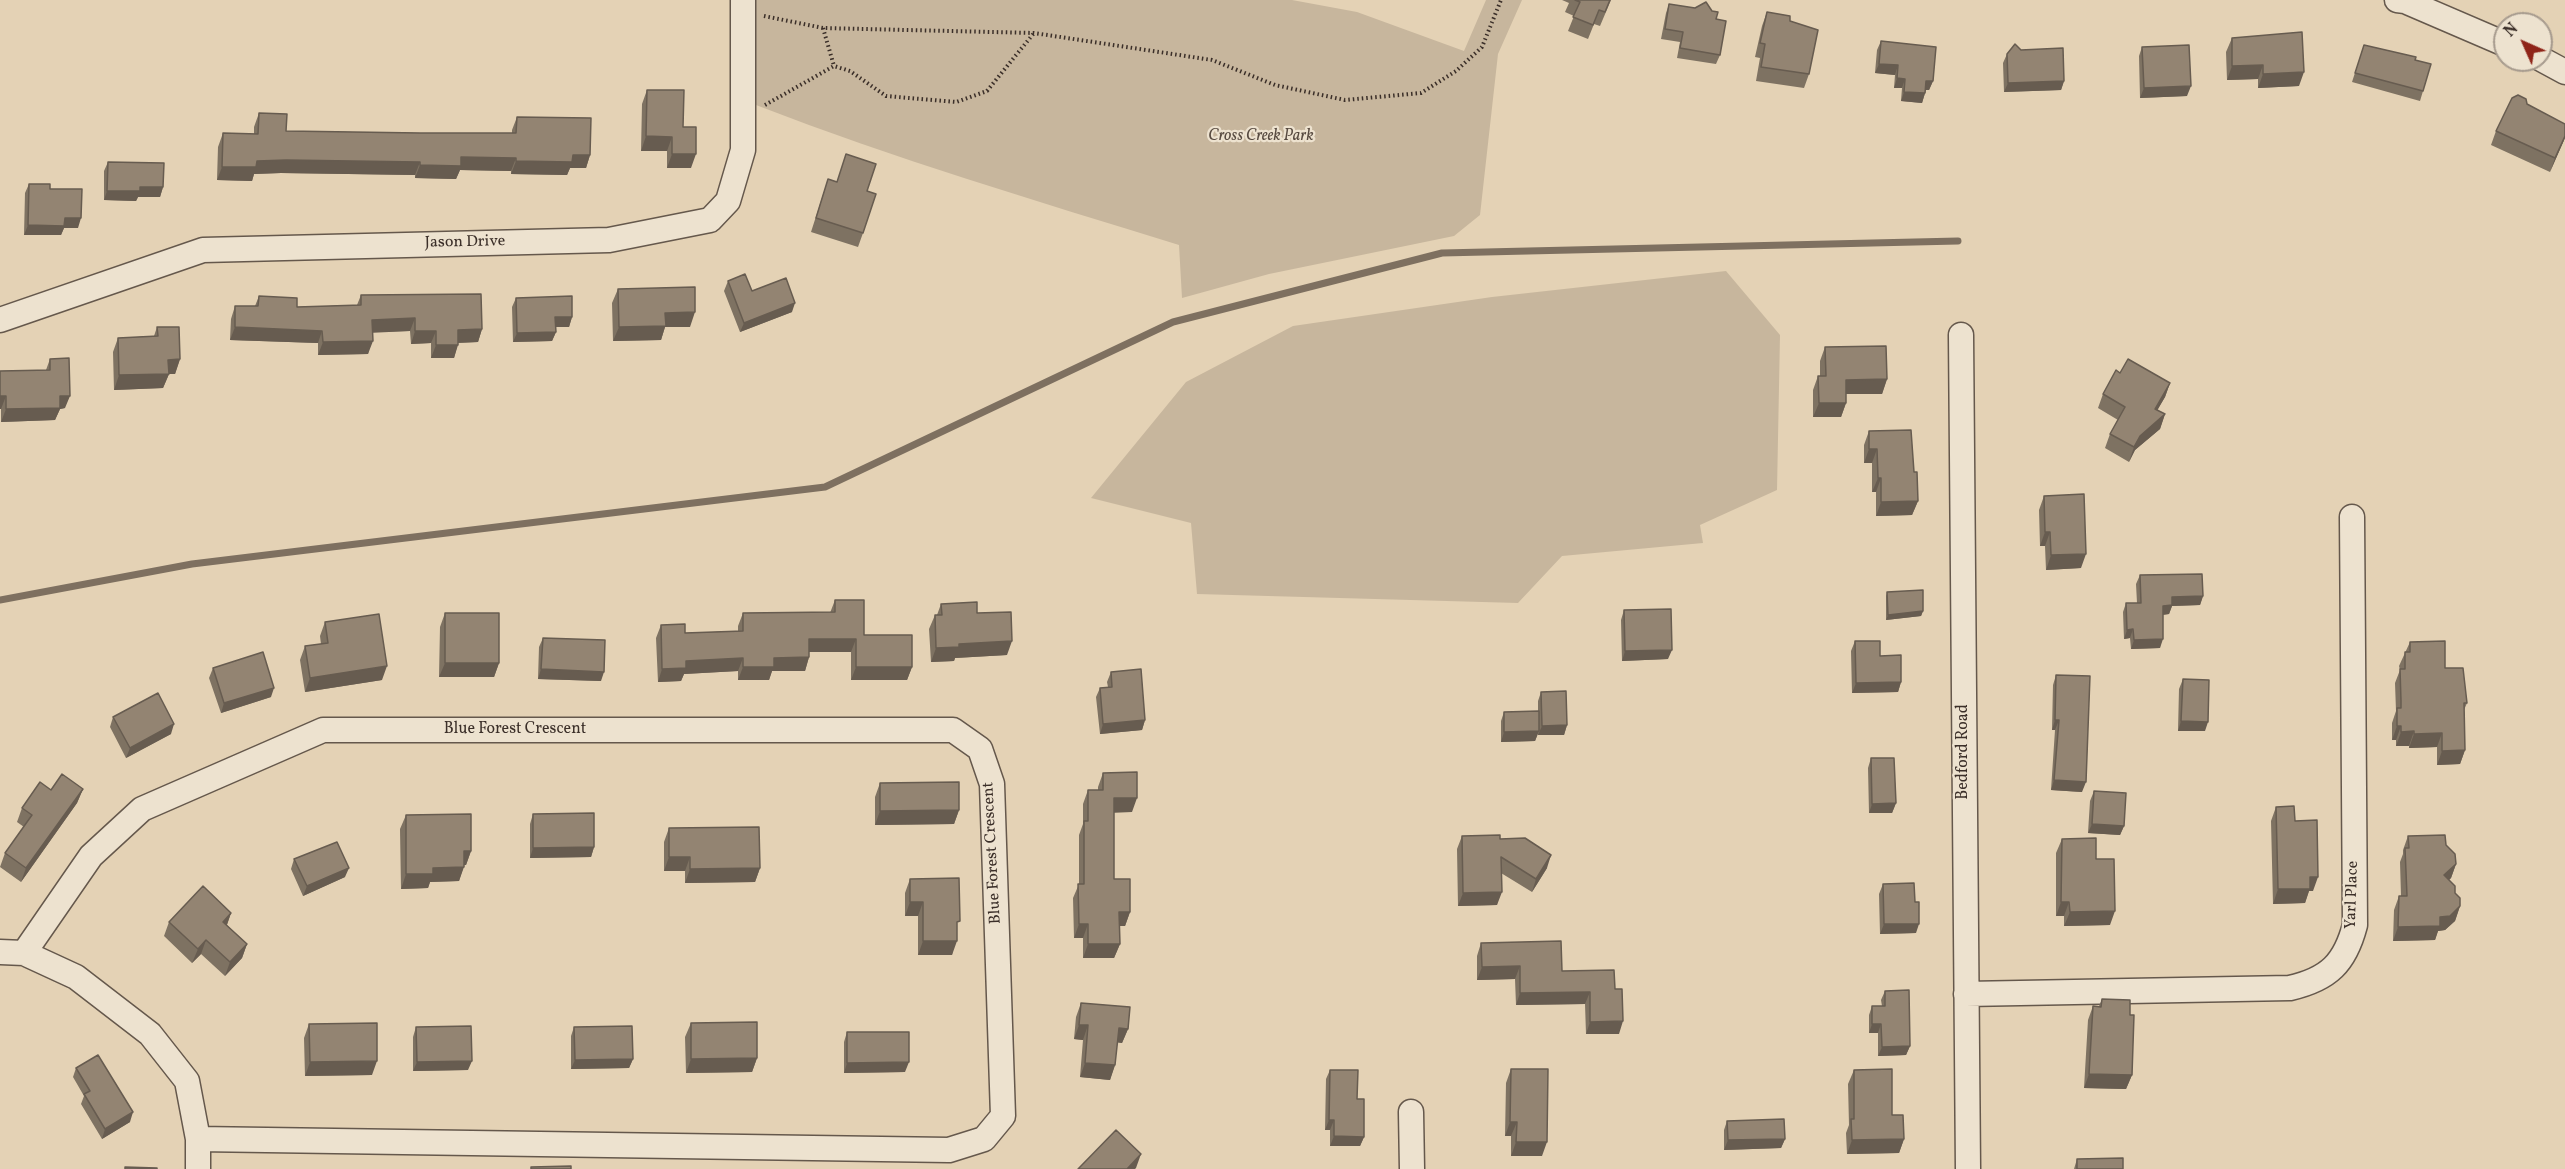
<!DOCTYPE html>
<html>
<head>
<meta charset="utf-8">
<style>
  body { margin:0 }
  #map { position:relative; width:2565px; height:1169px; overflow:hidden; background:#e4d2b5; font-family:Vollkorn,serif }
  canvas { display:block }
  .north { position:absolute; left:2493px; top:12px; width:60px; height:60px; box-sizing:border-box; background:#ede2cf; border:2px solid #a69a8d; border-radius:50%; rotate:315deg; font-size:16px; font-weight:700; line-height:24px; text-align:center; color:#3b2f29 }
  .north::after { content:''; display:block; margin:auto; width:21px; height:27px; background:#8f2418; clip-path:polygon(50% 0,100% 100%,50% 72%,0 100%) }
</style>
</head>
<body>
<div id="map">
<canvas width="2565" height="1169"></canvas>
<div class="north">N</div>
</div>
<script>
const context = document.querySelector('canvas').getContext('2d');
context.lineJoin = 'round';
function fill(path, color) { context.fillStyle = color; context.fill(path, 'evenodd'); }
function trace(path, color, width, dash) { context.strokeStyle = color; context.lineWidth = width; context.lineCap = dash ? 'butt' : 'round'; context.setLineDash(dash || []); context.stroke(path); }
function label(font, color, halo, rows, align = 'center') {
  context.font = font + ' Vollkorn,serif'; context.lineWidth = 4.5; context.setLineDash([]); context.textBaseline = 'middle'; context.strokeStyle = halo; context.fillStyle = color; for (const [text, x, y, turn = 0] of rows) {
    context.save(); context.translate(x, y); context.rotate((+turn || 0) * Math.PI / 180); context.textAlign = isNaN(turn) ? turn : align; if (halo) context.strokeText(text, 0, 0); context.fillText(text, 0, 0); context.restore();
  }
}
const green = new Path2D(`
  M 756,0 L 1292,0 L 1357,12 L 1464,51 L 1486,0 L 1522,0 L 1498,54 L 1480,215 L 1454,236 L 1269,274 L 1182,298 L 1179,245 C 1037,201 895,159 756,105 Z
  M 1726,271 L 1780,335 L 1777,490 L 1700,525 L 1703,543 L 1562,556 L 1518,603 L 1197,594 L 1191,523 L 1091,498 L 1186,382 L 1293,326 L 1492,297 Z`);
const stream = new Path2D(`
  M 0,600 L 192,564 L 825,487 L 1173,322 L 1442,253 L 1958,241`);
const path = new Path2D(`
  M 764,16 L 823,28 L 1034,33 L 1212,60 L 1275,85 L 1345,100 L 1421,93 L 1456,71 L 1482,47 L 1501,0
  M 823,28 L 834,66
  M 765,105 L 834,66 L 850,71 L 886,96 L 956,102 L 987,91 L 1034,33`);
const street = new Path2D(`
  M 2397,0 L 2405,1 L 2505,44
  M 2541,59 L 2565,72
  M 0,320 L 203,250 L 609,240 L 710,220 L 728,201 L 743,150 L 743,0
  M 1961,335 L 1968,1169
  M 0,952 L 24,953 L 76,977 L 150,1034 L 187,1081 L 198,1139 L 198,1169
  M 24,953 L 91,856 L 142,809 L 323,730 L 953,730 L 980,749 L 992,784 L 1003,1116 L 984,1139 L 949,1150 L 198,1139
  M 1966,994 L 2290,988 C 2329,979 2345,963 2355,925 L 2352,517
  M 1411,1112 L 1412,1169`);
const wall = new Path2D(`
  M 1562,0 L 1611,0 L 1600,26 L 1594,24 L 1588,39 L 1568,31 L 1574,16 L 1565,12 L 1569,3 Z
  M 1669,4 L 1716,19 L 1720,55 L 1716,64 L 1677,58 L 1680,42 L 1661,39 L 1666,13 Z
  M 1767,12 L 1790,21 L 1809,74 L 1804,88 L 1756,81 L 1760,58 L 1755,57 L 1762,26 Z
  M 2232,38 L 2299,86 L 2258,88 L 2258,79 L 2227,80 L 2226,52 Z
  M 1881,41 L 1933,81 L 1929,90 L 1926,90 L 1922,103 L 1901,101 L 1902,88 L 1894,88 L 1895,75 L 1875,73 L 1877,50 Z
  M 2364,45 L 2415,60 L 2423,91 L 2420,101 L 2352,82 Z
  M 2142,47 L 2187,96 L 2140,98 L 2139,56 Z
  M 2021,50 L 2064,81 L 2061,90 L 2004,92 L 2003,63 L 2007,54 Z
  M 647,90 L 691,168 L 667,168 L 667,151 L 641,151 L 642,104 Z
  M 259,113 L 286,131 L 420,133 L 512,133 L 512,130 L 517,117 L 590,155 L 586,168 L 570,168 L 567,175 L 511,174 L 511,171 L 460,170 L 456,179 L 415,178 L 415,175 L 281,173 L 254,174 L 252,181 L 217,180 L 218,147 L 223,133 L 254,134 L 254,127 Z
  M 2496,131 L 2565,138 L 2550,172 L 2491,145 Z
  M 846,154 L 863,233 L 858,247 L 811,232 L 828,179 L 837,182 Z
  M 108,162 L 163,187 L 160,197 L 138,197 L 136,201 L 104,200 L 104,171 Z
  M 29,184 L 50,189 L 78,228 L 64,228 L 61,235 L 24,235 L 25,193 Z
  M 728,281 L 752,291 L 792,312 L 740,332 L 724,291 Z
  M 618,289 L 690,327 L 665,327 L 661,340 L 613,341 L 612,303 Z
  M 361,295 L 482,329 L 478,342 L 458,343 L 454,358 L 431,358 L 431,343 L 411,344 L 410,331 L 373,332 L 368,354 L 318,355 L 318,343 L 230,340 L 231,319 L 235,306 L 255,306 L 259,296 L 297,307 L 357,305 Z
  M 516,298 L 572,317 L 569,327 L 555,327 L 556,332 L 552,341 L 513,342 L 512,307 Z
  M 157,327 L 180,359 L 175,374 L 169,374 L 163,388 L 114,390 L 113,352 L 118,338 L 154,336 Z
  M 1825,347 L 1887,379 L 1882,394 L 1846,394 L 1846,403 L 1841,417 L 1813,417 L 1813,390 L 1818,376 L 1820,376 L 1820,361 Z
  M 50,359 L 65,408 L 60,409 L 55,420 L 1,422 L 1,409 L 0,409 L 0,371 L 46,370 Z
  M 2120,373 L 2170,383 L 2165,397 L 2157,410 L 2165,414 L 2160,429 L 2135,450 L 2129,462 L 2105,448 L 2110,434 L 2118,420 L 2098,408 L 2103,394 Z
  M 1869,431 L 1914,472 L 1918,501 L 1912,515 L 1876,516 L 1876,492 L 1872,492 L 1872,463 L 1864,463 L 1864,445 Z
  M 2044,496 L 2081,568 L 2046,570 L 2045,546 L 2040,546 L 2039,510 Z
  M 2140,575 L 2203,596 L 2200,605 L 2172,606 L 2169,614 L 2163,615 L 2160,648 L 2131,649 L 2130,638 L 2124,639 L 2123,612 L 2126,603 L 2137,603 L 2136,584 Z
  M 1887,592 L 1923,611 L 1921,616 L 1886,620 L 1886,596 Z
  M 835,600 L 864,635 L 912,667 L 907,680 L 851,680 L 851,652 L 809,652 L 809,657 L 805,671 L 772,671 L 769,680 L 738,680 L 738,671 L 684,674 L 681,681 L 658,682 L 656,638 L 661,625 L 685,633 L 738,631 L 738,626 L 743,613 L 830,613 Z
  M 941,604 L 977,613 L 1007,655 L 955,658 L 954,661 L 931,662 L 929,629 L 935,615 L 937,615 Z
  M 1624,610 L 1668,659 L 1622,661 L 1621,620 Z
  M 445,613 L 499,663 L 494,677 L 439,677 L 440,627 Z
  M 325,622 L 382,680 L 305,692 L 300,660 L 305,646 L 321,644 L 320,636 Z
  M 543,638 L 601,681 L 538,679 L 539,647 Z
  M 1855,641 L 1880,656 L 1901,682 L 1898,692 L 1852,693 L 1851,651 Z
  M 2410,642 L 2445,668 L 2467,703 L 2464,710 L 2465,750 L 2460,764 L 2437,765 L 2437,747 L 2409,748 L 2409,746 L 2396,746 L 2396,740 L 2392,740 L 2392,723 L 2396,711 L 2395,683 L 2400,670 L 2399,666 Z
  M 213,668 L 271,697 L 221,713 L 209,678 Z
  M 1111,672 L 1145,720 L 1142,730 L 1100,734 L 1096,697 L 1100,688 L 1108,687 L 1107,682 Z
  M 2056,675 L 2082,792 L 2051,790 L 2055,730 L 2052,730 L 2053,685 Z
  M 2183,679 L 2205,731 L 2178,731 L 2179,689 Z
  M 1541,692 L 1567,725 L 1564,735 L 1538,735 L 1538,733 L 1535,741 L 1501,742 L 1501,721 L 1504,712 L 1538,711 L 1538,701 Z
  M 113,717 L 171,734 L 126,758 L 110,727 Z
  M 1871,758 L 1896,803 L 1892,813 L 1869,813 L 1868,768 Z
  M 1103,773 L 1132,812 L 1114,812 L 1114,879 L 1130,912 L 1125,926 L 1119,926 L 1120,944 L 1114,958 L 1083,958 L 1083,938 L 1074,938 L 1073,898 L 1079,884 L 1079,835 L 1083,824 L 1083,804 L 1088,790 L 1098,790 L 1098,787 Z
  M 880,783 L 959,810 L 954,824 L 875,825 L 875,797 Z
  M 83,789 L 77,803 L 21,882 L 0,867 L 5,853 L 24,827 L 17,822 L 22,808 L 51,790 Z
  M 2094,791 L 2124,826 L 2120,835 L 2088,833 L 2090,801 Z
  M 2276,807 L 2295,821 L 2313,891 L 2309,891 L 2305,903 L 2273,904 L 2271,821 Z
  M 533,814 L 594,847 L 591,857 L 530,858 L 530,824 Z
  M 406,815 L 471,851 L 466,865 L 464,865 L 459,881 L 430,882 L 428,888 L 401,889 L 400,829 Z
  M 669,828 L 760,868 L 755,882 L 685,883 L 685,871 L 664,871 L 664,842 Z
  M 1462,836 L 1500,839 L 1547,868 L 1532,892 L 1501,873 L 1497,905 L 1458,906 L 1457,849 Z
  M 2408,836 L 2446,845 L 2456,864 L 2451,878 L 2449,880 L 2460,906 L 2455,921 L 2445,930 L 2438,931 L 2435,940 L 2393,941 L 2394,910 L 2399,896 L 2401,896 L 2400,862 L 2403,854 L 2403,850 Z
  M 2062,839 L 2110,925 L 2064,926 L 2064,916 L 2056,916 L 2056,853 Z
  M 294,859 L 345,877 L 303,896 L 291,869 Z
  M 910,879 L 957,930 L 952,955 L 918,955 L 918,916 L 905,916 L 905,893 Z
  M 1883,884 L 1915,902 L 1916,933 L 1880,934 L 1879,894 Z
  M 231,913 L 227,925 L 247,944 L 242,958 L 225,976 L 201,954 L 192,963 L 164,936 L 169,922 Z
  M 1481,943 L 1615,989 L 1619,1034 L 1586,1034 L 1585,1004 L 1516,1005 L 1515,979 L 1477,980 L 1477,956 Z
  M 1885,991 L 1910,1046 L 1906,1055 L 1878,1056 L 1878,1033 L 1869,1033 L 1869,1015 L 1872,1006 L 1882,1006 L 1881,1000 Z
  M 2102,999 L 2130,1015 L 2132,1075 L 2126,1089 L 2084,1088 L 2088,1020 L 2093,1006 L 2099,1006 Z
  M 1081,1003 L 1128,1029 L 1122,1043 L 1117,1042 L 1115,1065 L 1110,1080 L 1080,1077 L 1083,1040 L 1074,1039 L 1076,1017 Z
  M 691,1023 L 757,1058 L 752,1072 L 686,1073 L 685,1037 Z
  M 309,1024 L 372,1075 L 305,1076 L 304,1038 Z
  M 416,1027 L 468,1070 L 413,1071 L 413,1037 Z
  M 574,1027 L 633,1059 L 629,1068 L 571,1069 L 571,1036 Z
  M 847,1032 L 905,1072 L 844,1073 L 844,1042 Z
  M 76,1068 L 130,1122 L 102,1139 L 81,1104 L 84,1096 L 73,1077 Z
  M 1511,1069 L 1542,1156 L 1511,1156 L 1511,1136 L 1505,1136 L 1506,1083 Z
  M 1330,1070 L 1357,1099 L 1364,1137 L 1360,1146 L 1330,1146 L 1330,1130 L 1325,1130 L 1326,1079 Z
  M 1854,1070 L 1892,1115 L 1904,1139 L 1899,1153 L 1847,1154 L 1846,1133 L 1849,1125 L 1848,1084 Z
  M 1727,1121 L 1785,1139 L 1781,1148 L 1724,1150 L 1724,1130 Z
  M 2077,1159 L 2123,1169 L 2074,1169 Z`);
const shadedWall = new Path2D(`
  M 1879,64 L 1898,65 L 1895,75 L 1875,73 Z
  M 2263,65 L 2258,79 L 2227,80 L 2232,66 Z
  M 2304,72 L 2299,86 L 2258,88 L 2263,74 Z
  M 1897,78 L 1905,79 L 1902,88 L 1894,88 Z
  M 1926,81 L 1933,81 L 1929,90 L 1923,90 Z
  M 2064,81 L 2061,90 L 2004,92 L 2008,83 Z
  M 2191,86 L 2187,96 L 2140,98 L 2144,88 Z
  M 1904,92 L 1925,93 L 1922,103 L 1901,101 Z
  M 646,136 L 672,137 L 667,151 L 641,151 Z
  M 2565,136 L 2564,140 L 2550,172 L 2555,158 Z
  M 672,154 L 696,154 L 691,168 L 667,168 Z
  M 573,155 L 590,155 L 586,168 L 570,168 L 567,175 L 511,174 L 516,161 Z
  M 461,157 L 516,158 L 511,171 L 460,170 L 456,179 L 415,178 L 420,165 Z
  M 286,160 L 420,162 L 415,175 L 281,173 L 254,174 L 252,181 L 217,180 L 222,167 L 257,161 Z
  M 140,187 L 163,187 L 160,197 L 138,197 L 136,201 L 104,200 L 107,191 Z
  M 65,218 L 81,218 L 78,228 L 64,228 L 61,235 L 24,235 L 28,225 Z
  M 795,303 L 792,312 L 740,332 L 744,323 Z
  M 695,312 L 690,327 L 665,327 L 661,340 L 613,341 L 619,327 L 665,313 Z
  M 555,317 L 572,317 L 569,327 L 552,327 Z
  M 415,318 L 410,331 L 368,333 L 372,320 Z
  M 235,327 L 322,331 L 318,343 L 230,340 Z
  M 482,329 L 478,342 L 453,343 L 458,330 Z
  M 415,331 L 436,331 L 431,343 L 411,344 Z
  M 556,332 L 552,341 L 513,342 L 517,333 Z
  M 373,341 L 368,354 L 318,355 L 323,342 Z
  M 436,345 L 458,345 L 454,358 L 431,358 Z
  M 180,359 L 175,374 L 163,374 L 168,360 Z
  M 169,374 L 163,388 L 114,390 L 119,375 Z
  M 1887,379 L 1882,394 L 1841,394 L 1846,380 Z
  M 2170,383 L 2165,397 L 2150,423 L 2155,409 Z
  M 0,396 L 6,396 L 1,409 L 0,409 Z
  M 60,396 L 70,396 L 65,408 L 60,409 L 55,420 L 1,422 L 6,409 Z
  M 1819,403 L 1846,403 L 1841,417 L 1813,417 Z
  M 2165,414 L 2160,429 L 2135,450 L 2129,462 L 2134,447 L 2140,436 Z
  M 1869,449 L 1877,449 L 1872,463 L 1864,463 Z
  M 1878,478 L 1881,478 L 1876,492 L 1872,492 Z
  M 1918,501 L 1912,515 L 1876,516 L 1881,502 Z
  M 2045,532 L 2050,532 L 2045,546 L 2040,546 Z
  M 2086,554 L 2081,568 L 2046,570 L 2051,555 Z
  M 2203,596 L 2200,605 L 2172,606 L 2169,614 L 2159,615 L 2163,606 L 2172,597 Z
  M 1923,611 L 1921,616 L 1886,620 L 1888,615 Z
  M 2133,629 L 2130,638 L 2124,639 L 2127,630 Z
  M 809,639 L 856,639 L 851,652 L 804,652 Z
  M 2163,639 L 2160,648 L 2131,649 L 2134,640 Z
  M 1012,641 L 1007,655 L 955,658 L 954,661 L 931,662 L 936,648 L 959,644 Z
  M 1672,650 L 1668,659 L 1622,661 L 1625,651 Z
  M 809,657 L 805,671 L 772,671 L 769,680 L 738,680 L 743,667 L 774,658 Z
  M 743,658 L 738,671 L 684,674 L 681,681 L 658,682 L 662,669 L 686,661 Z
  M 445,663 L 499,663 L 494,677 L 439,677 Z
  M 387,666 L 382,680 L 305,692 L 310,678 Z
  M 856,667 L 912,667 L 907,680 L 851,680 Z
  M 541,669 L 604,672 L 601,681 L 538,679 Z
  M 1901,682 L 1898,692 L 1852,693 L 1856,683 Z
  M 274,688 L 271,697 L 221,713 L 224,703 Z
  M 1145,720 L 1142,730 L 1100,734 L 1103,724 Z
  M 2055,720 L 2059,720 L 2055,730 L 2052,730 Z
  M 2181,721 L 2208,722 L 2205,731 L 2178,731 Z
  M 174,724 L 171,734 L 126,758 L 130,748 Z
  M 1567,725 L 1564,735 L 1538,735 L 1542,726 Z
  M 2397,726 L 2401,726 L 2396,740 L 2392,740 Z
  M 1539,731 L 1535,741 L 1501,742 L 1504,732 Z
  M 2414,731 L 2409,746 L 2396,746 L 2401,732 Z
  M 2442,733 L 2437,747 L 2409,748 L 2414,734 Z
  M 2465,750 L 2460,764 L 2437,765 L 2442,751 Z
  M 2054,780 L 2086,782 L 2082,792 L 2051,790 Z
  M 83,789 L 77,803 L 21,882 L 26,868 Z
  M 1114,798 L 1137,798 L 1132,812 L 1109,813 Z
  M 1896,803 L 1892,813 L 1869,813 L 1872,804 Z
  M 959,810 L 954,824 L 875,825 L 880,811 Z
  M 2092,824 L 2124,826 L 2120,835 L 2088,833 Z
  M 594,847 L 591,857 L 530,858 L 533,848 Z
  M 464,851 L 471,851 L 466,865 L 459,865 Z
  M 1551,855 L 1547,868 L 1532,892 L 1536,879 Z
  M 669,857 L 690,857 L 685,871 L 664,871 Z
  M 2456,864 L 2451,878 L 2439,889 L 2444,875 Z
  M 464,867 L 459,881 L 430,882 L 428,888 L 401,889 L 406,874 L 433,868 Z
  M 349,868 L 345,877 L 303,896 L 307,886 Z
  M 760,868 L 755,882 L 685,883 L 690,869 Z
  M 2310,877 L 2318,877 L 2313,891 L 2309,891 L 2305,903 L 2273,904 L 2278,889 Z
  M 1502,892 L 1497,905 L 1458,906 L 1463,893 Z
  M 910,902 L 923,902 L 918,916 L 905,916 Z
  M 2061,902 L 2069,902 L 2064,916 L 2056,916 Z
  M 2460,906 L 2455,921 L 2445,930 L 2438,931 L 2435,940 L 2393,941 L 2398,927 L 2440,917 Z
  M 2115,911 L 2110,925 L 2064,926 L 2070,912 Z
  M 1119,912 L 1130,912 L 1125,926 L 1114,926 Z
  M 231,913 L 226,927 L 223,922 Z
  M 1079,924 L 1088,924 L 1083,938 L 1074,938 Z
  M 1884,924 L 1919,924 L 1916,933 L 1880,934 Z
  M 206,940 L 201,954 L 192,963 L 198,949 Z
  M 923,941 L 957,941 L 952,955 L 918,955 Z
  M 247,944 L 242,958 L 225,976 L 230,962 Z
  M 1088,944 L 1120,944 L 1114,958 L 1083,958 Z
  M 1520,966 L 1515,979 L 1477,980 L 1482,967 Z
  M 1590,992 L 1585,1004 L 1516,1005 L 1520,993 Z
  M 1623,1021 L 1619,1034 L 1586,1034 L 1590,1022 Z
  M 1872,1024 L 1881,1024 L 1878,1033 L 1869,1033 Z
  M 1079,1025 L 1088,1025 L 1083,1040 L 1074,1039 Z
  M 1119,1028 L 1128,1029 L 1122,1043 L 1114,1042 Z
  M 1910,1046 L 1906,1055 L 1878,1056 L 1882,1047 Z
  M 757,1058 L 752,1072 L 686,1073 L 691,1059 Z
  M 633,1059 L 629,1068 L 571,1069 L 575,1060 Z
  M 377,1061 L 372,1075 L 305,1076 L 310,1062 Z
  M 472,1061 L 468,1070 L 413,1071 L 417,1062 Z
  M 909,1062 L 905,1072 L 844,1073 L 847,1063 Z
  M 1085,1063 L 1115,1065 L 1110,1080 L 1080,1077 Z
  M 2089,1074 L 2132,1075 L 2126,1089 L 2084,1088 Z
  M 133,1112 L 130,1122 L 102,1139 L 105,1129 Z
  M 1329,1120 L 1334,1120 L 1330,1130 L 1325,1130 Z
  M 1510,1122 L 1517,1122 L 1511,1136 L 1505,1136 Z
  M 1334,1136 L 1364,1137 L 1360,1146 L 1330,1146 Z
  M 1785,1139 L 1781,1148 L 1724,1150 L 1728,1140 Z
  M 1904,1139 L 1899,1153 L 1847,1154 L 1852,1140 Z
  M 1516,1142 L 1547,1142 L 1542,1156 L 1511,1156 Z
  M 1141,1154 L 1136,1168 L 1135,1169 L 1127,1169 Z`);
const building = new Path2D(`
  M 1575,0 L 1610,0 L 1605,12 L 1599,10 L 1593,25 L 1573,17 L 1580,2 Z
  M 1706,2 L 1712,11 L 1718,12 L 1716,19 L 1726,21 L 1720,55 L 1680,48 L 1683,32 L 1665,29 L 1669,4 L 1695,8 Z
  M 1767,12 L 1790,16 L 1790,21 L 1818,30 L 1809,74 L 1761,67 L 1765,44 L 1760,43 Z
  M 2302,32 L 2304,72 L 2263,74 L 2263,65 L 2232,66 L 2232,38 Z
  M 1881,41 L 1936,47 L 1933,81 L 1926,81 L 1925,93 L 1904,92 L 1905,79 L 1897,78 L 1898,65 L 1879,64 Z
  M 2015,44 L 2021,50 L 2063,48 L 2064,81 L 2008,83 L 2007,54 Z
  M 2189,45 L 2191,86 L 2144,88 L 2142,47 Z
  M 2364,45 L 2416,57 L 2415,60 L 2431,64 L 2423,91 L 2355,73 Z
  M 647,90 L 684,90 L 683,127 L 696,127 L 696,154 L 672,154 L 672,137 L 646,136 Z
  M 2518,95 L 2526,99 L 2527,104 L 2565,124 L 2565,136 L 2555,158 L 2496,131 L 2512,98 Z
  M 259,113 L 287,114 L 286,131 L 420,133 L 516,133 L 517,117 L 591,118 L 590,155 L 573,155 L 572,162 L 516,161 L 516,158 L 461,157 L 461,166 L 420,165 L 420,162 L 286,160 L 257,161 L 256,167 L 222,167 L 223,133 L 258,134 Z
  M 846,154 L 876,164 L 867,191 L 876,194 L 863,233 L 816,218 L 828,179 L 837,182 Z
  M 108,162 L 164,163 L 163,187 L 140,187 L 140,191 L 107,191 Z
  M 29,184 L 50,184 L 50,189 L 82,189 L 81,218 L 65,218 L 64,226 L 28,225 Z
  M 745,274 L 752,291 L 786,278 L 795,303 L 744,323 L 728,281 Z
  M 695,287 L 695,312 L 665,313 L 666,326 L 619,327 L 618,289 Z
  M 481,294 L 482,329 L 458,330 L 458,345 L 436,345 L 436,331 L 415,331 L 415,318 L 372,320 L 373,341 L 323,342 L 322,331 L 235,327 L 235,306 L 258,306 L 259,296 L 297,298 L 297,307 L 361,305 L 361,295 Z
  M 572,296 L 572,317 L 555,317 L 556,332 L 517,333 L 516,298 Z
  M 157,327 L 179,327 L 180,359 L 168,360 L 169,374 L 119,375 L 118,338 L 158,336 Z
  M 1886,346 L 1887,379 L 1846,380 L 1846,403 L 1819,403 L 1818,376 L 1826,376 L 1825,347 Z
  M 69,358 L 70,396 L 60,396 L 60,408 L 6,409 L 6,396 L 0,396 L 0,371 L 50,370 L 50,359 Z
  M 2128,359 L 2170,383 L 2155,409 L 2165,414 L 2140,436 L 2134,447 L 2110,434 L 2125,407 L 2103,394 L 2116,370 L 2120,373 Z
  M 1911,430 L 1914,472 L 1917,472 L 1918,501 L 1881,502 L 1881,478 L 1878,478 L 1877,449 L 1869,449 L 1869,431 Z
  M 2084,494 L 2086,554 L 2051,555 L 2050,532 L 2045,532 L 2044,496 Z
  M 2202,574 L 2203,596 L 2172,597 L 2172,605 L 2163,606 L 2163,639 L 2134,640 L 2133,629 L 2127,630 L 2126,603 L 2141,603 L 2140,575 Z
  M 1923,590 L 1923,611 L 1888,615 L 1887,592 Z
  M 835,600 L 864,600 L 864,635 L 912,635 L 912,667 L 856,667 L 856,639 L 809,639 L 809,657 L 774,658 L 774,667 L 743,667 L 743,658 L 686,661 L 686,668 L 662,669 L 661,625 L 685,624 L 685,633 L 743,631 L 743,613 L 835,612 Z
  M 977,602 L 977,613 L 1011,612 L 1012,641 L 959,644 L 959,647 L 936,648 L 935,615 L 942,615 L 941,604 Z
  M 1671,609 L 1672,650 L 1625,651 L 1624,610 Z
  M 445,613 L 499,613 L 499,663 L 445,663 Z
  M 379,614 L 387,666 L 310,678 L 305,646 L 328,643 L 325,622 Z
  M 543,638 L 605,640 L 604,672 L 541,669 Z
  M 1855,641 L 1880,641 L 1880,656 L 1901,655 L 1901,682 L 1856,683 Z
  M 2445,641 L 2445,668 L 2463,668 L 2467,703 L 2464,703 L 2465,750 L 2442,751 L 2442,733 L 2414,734 L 2414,731 L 2401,732 L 2401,726 L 2397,726 L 2397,708 L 2401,708 L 2401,701 L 2400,669 L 2405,669 L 2405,652 L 2410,652 L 2410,642 Z
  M 263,652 L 274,688 L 224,703 L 213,668 Z
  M 1141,669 L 1145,720 L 1103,724 L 1100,688 L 1112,687 L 1111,672 Z
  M 2056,675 L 2090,676 L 2086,782 L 2054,780 L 2059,720 L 2055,720 Z
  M 2183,679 L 2209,680 L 2208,722 L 2181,721 Z
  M 1566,691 L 1567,725 L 1542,726 L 1541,692 Z
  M 158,693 L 174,724 L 130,748 L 113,717 Z
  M 1539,711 L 1539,731 L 1504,732 L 1504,712 Z
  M 1871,758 L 1894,758 L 1896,803 L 1872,804 Z
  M 1137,772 L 1137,798 L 1114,798 L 1114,879 L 1130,879 L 1130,912 L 1119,912 L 1120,944 L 1088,944 L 1088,924 L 1079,924 L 1078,884 L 1084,884 L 1084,821 L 1088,821 L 1088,790 L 1103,790 L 1103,773 Z
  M 62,774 L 83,789 L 26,868 L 5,853 L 32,815 L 22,808 L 40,782 L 51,790 Z
  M 959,782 L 959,810 L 880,811 L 880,783 Z
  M 2094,791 L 2126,793 L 2124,826 L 2092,824 Z
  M 2294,806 L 2295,821 L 2317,820 L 2318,877 L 2310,877 L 2310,889 L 2278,889 L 2276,807 Z
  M 594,813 L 594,847 L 533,848 L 533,814 Z
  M 471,814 L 471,851 L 464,851 L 464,867 L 433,868 L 433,874 L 406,874 L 406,815 Z
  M 759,827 L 760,868 L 690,869 L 690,857 L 669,857 L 669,828 Z
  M 1500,835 L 1500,839 L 1525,838 L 1551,855 L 1536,879 L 1501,857 L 1502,892 L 1463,893 L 1462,836 Z
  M 2445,835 L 2446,845 L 2455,854 L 2456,864 L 2444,875 L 2455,886 L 2455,893 L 2460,898 L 2460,906 L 2450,916 L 2440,917 L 2440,926 L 2398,927 L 2399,896 L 2407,896 L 2405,848 L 2409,848 L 2408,836 Z
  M 2096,838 L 2096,859 L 2114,859 L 2115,911 L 2070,912 L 2069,902 L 2061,902 L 2062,839 Z
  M 337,842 L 349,868 L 307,886 L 294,859 Z
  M 959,878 L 960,921 L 957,922 L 957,941 L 923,941 L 923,902 L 910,902 L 910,879 Z
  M 1914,883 L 1915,902 L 1919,902 L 1919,924 L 1884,924 L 1883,884 Z
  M 203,886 L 231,913 L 223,922 L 247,944 L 230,962 L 206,940 L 198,949 L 169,922 Z
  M 1561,941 L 1562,971 L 1614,970 L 1615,989 L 1622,989 L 1623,1021 L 1590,1022 L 1590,992 L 1520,993 L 1520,966 L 1482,967 L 1481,943 Z
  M 1909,990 L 1910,1046 L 1882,1047 L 1881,1024 L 1872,1024 L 1872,1006 L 1885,1006 L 1885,991 Z
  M 2102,999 L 2130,1000 L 2130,1015 L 2134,1015 L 2132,1075 L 2089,1074 L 2093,1006 L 2101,1007 Z
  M 1081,1003 L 1130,1007 L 1128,1029 L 1119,1028 L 1115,1065 L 1085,1063 L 1088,1025 L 1079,1025 Z
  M 757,1022 L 757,1058 L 691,1059 L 691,1023 Z
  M 377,1023 L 377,1061 L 310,1062 L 309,1024 Z
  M 471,1026 L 472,1061 L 417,1062 L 416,1027 Z
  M 632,1026 L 633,1059 L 575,1060 L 574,1027 Z
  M 847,1032 L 909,1032 L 909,1062 L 847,1063 Z
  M 98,1055 L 133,1112 L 105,1129 L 84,1094 L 90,1091 L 76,1068 Z
  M 1511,1069 L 1548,1069 L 1547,1142 L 1516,1142 L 1517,1122 L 1510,1122 Z
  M 1892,1069 L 1892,1115 L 1903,1115 L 1904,1139 L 1852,1140 L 1851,1119 L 1854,1119 L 1854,1070 Z
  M 1330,1070 L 1358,1070 L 1357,1099 L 1364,1099 L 1364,1137 L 1334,1136 L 1334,1120 L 1329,1120 Z
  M 1784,1119 L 1785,1139 L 1728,1140 L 1727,1121 Z
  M 1116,1130 L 1141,1154 L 1127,1169 L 1078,1169 Z
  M 2123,1158 L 2123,1169 L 2077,1169 L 2077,1159 Z
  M 571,1166 L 571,1169 L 531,1169 L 531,1167 Z
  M 125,1167 L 157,1168 L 157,1169 L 125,1169 Z`);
const parkNames = [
  ["Cross Creek Park",1261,137]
];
const streetNames = [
  ["Jason Drive",465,243,-1],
  ["Blue Forest Crescent",515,730],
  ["Bedford Road",1964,752,-90],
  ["Blue Forest Crescent",993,853,-93],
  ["Yarl Place",2353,895,-88]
];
fill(green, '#c7b69d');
trace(stream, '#7e7060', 7);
trace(street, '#65584c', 27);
trace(path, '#3b2f29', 4, [1.5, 3]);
trace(street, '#ede2cf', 24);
fill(wall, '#7e7262');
fill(shadedWall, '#675c50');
fill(building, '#938472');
trace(building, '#675c50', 1.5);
label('italic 16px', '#574a40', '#ede2cf', parkNames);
label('16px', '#3b2f29', '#ede2cf', streetNames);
</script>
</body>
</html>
